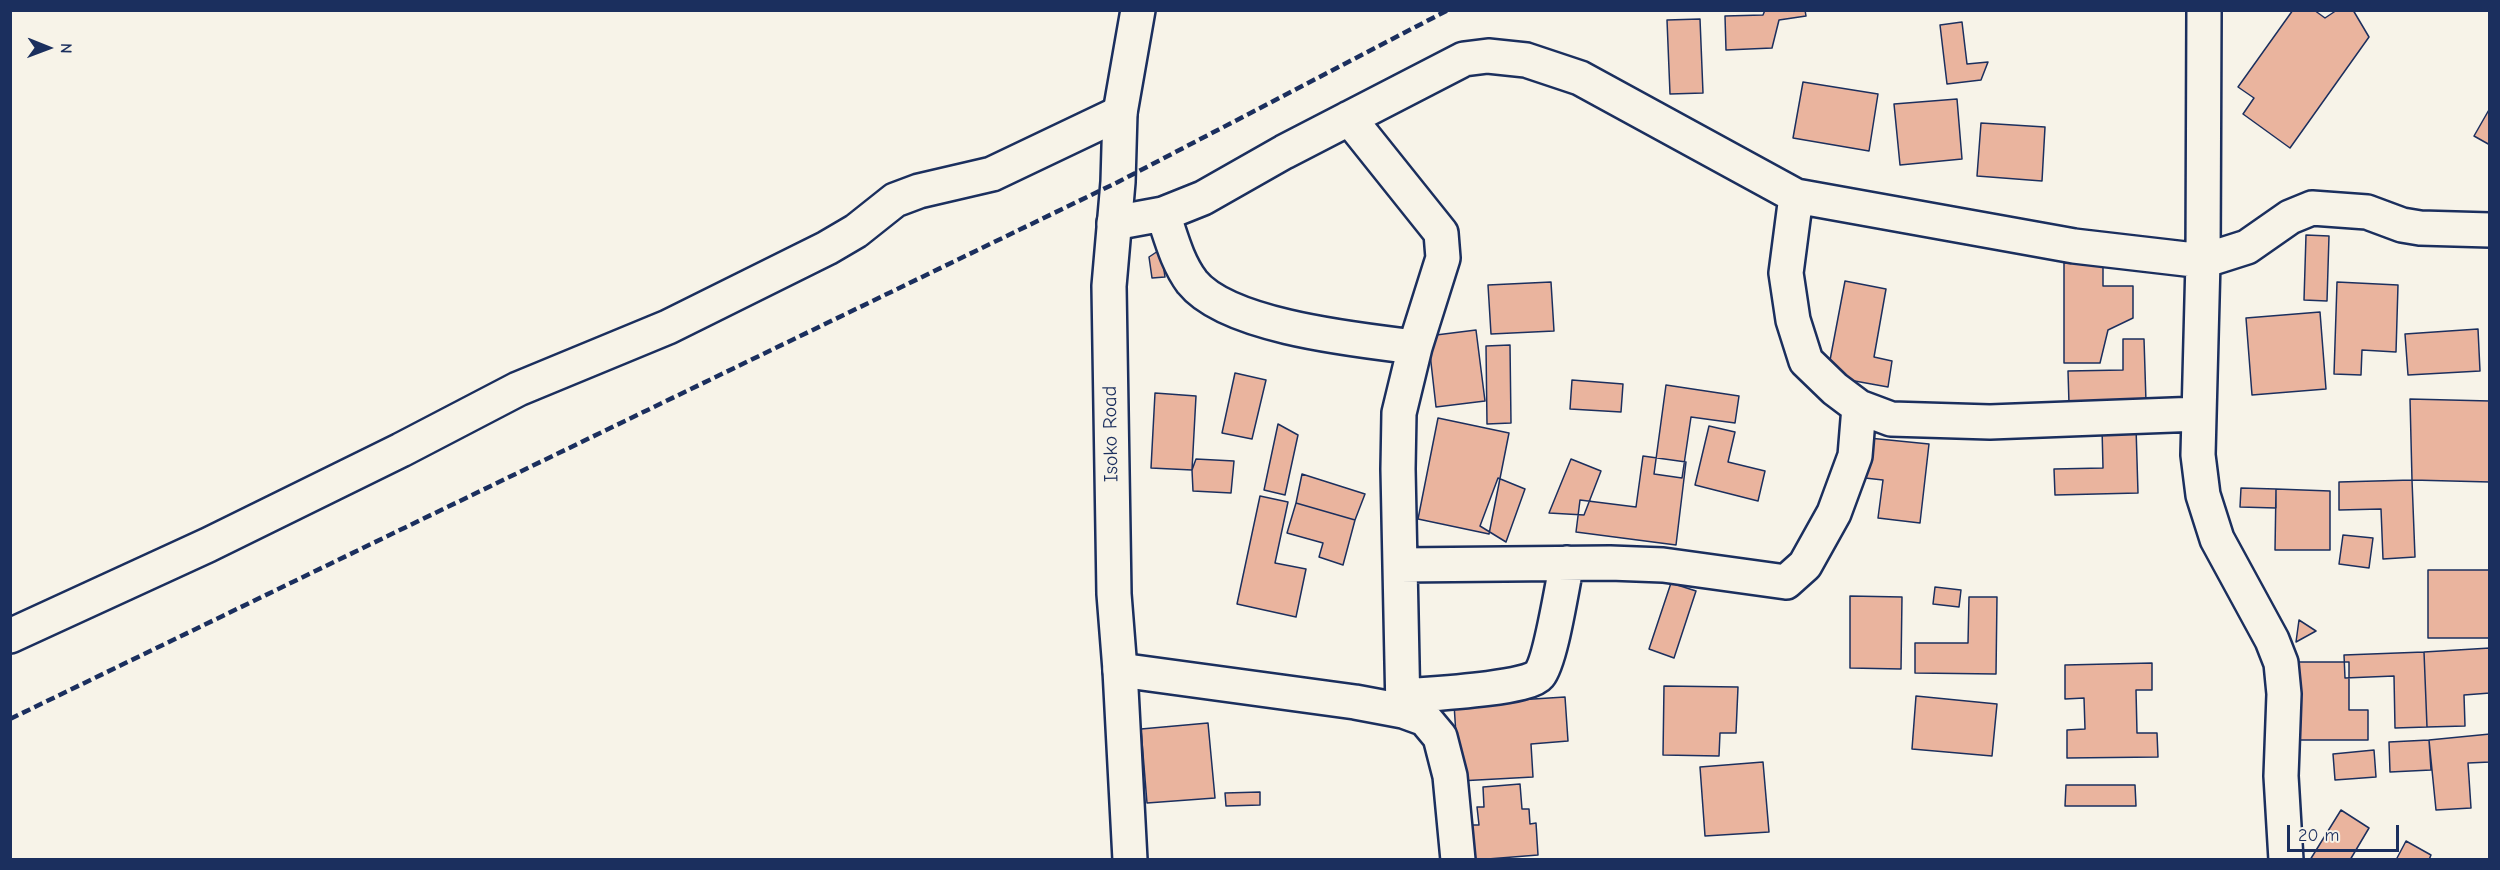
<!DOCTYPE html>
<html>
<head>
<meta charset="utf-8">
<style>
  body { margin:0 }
  #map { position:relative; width:2500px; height:870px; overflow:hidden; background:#f7f3e8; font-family:"Comic Neue",sans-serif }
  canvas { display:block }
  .frame { position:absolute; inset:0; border:12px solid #1b2f5e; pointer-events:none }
  .north { position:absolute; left:18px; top:18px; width:60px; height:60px; -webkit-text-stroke:4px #f7f3e8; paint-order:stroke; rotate:91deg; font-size:16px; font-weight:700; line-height:24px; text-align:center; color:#1b2f5e }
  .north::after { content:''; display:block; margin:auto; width:21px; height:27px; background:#1b2f5e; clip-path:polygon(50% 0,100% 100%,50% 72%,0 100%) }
  .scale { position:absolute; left:2287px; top:825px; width:112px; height:27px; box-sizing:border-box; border:3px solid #1b2f5e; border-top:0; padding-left:8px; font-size:18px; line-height:21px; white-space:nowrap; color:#1b2f5e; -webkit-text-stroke:4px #f7f3e8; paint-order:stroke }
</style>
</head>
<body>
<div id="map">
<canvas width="2500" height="870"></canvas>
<div class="frame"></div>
<div class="north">N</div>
<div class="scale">20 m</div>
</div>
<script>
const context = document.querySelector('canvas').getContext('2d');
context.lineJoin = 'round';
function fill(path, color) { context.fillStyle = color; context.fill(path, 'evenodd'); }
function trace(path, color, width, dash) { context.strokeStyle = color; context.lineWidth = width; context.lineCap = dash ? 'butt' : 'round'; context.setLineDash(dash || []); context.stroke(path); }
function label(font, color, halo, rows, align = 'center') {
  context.font = font + ' "Comic Neue",sans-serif'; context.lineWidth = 6; context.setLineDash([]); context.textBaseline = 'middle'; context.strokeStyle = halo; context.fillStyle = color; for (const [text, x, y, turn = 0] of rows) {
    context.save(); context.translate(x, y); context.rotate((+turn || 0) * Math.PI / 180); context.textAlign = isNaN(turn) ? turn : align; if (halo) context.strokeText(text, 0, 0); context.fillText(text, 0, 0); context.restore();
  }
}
const building = new Path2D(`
  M 1765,10 L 1805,10 L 1806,16 L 1779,20 L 1772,48 L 1726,50 L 1725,16 L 1763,15 Z
  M 2293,10 L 2314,10 L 2325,18 L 2337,10 L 2353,10 L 2369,37 L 2290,148 L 2243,114 L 2254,98 L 2238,87 Z
  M 1700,19 L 1703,93 L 1670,94 L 1667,20 Z
  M 1962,22 L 1967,64 L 1988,62 L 1981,80 L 1947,84 L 1940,25 Z
  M 1803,82 L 1878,94 L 1869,151 L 1793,138 Z
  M 1957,99 L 1962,159 L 1900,165 L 1894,104 Z
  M 2490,108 L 2490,145 L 2474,136 Z
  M 1981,123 L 2045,127 L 2042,181 L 1977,176 Z
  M 2306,235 L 2329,236 L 2327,301 L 2304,300 Z
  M 1161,249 L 1165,277 L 1152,278 L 1149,257 Z
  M 2064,263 L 2103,263 L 2103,286 L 2133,286 L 2133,318 L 2108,330 L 2100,363 L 2064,363 Z
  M 1845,281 L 1886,289 L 1874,357 L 1892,361 L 1888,387 L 1827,376 Z
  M 1551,282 L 1554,331 L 1491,334 L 1488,285 Z
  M 2337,282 L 2398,285 L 2396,352 L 2362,350 L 2361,375 L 2334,374 Z
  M 2320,312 L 2326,389 L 2252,395 L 2246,318 Z
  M 2478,329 L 2480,371 L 2408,375 L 2405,334 Z
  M 1476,330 L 1485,401 L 1436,407 L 1428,336 Z
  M 2123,339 L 2144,339 L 2146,402 L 2069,404 L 2068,371 L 2123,370 Z
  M 1510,345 L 1511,423 L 1487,424 L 1486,346 Z
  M 1235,373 L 1266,380 L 1252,439 L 1222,433 Z
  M 1572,380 L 1623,384 L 1621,412 L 1570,409 Z
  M 1666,385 L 1739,396 L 1735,423 L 1691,417 L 1682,478 L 1654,474 Z
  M 1155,393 L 1196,396 L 1192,470 L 1151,468 Z
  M 2410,399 L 2490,401 L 2490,482 L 2412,480 Z
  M 1438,418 L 1509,433 L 1489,534 L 1418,519 Z
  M 1278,424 L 1298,435 L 1285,495 L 1264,490 Z
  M 1709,426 L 1735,432 L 1728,462 L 1765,471 L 1758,501 L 1695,485 Z
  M 2136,427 L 2138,493 L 2055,495 L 2054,469 L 2103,468 L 2102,428 Z
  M 1869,438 L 1929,444 L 1920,523 L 1878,518 L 1883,480 L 1865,478 Z
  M 1643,456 L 1686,462 L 1676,545 L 1576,532 L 1580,500 L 1636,507 Z
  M 1196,459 L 1234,461 L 1231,493 L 1193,491 L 1192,470 Z
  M 1571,459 L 1601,471 L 1584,515 L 1549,513 Z
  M 1302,474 L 1365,494 L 1355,520 L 1296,503 Z
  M 1498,478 L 1525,489 L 1506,542 L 1480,526 Z
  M 2412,480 L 2415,557 L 2383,559 L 2381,509 L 2339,510 L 2339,482 Z
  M 2241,488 L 2276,489 L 2276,508 L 2240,507 Z
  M 2276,489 L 2330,491 L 2330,550 L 2275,550 Z
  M 1260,496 L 1288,502 L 1275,563 L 1306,569 L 1296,617 L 1237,604 Z
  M 1296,503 L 1355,520 L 1343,565 L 1319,557 L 1323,543 L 1287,533 Z
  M 2343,535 L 2373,538 L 2369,568 L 2339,564 Z
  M 2428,570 L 2490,570 L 2490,638 L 2428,638 Z
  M 1671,583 L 1696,591 L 1674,658 L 1649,649 Z
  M 1935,587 L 1961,590 L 1959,607 L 1933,604 Z
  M 1850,596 L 1902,597 L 1901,669 L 1850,668 Z
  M 1969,597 L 1997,597 L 1996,674 L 1915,673 L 1915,643 L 1968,643 Z
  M 2299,620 L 2316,631 L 2296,642 Z
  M 2490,648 L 2490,693 L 2464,695 L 2465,726 L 2427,727 L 2424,652 Z
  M 2424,652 L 2427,727 L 2395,728 L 2394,676 L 2345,678 L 2344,655 Z
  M 2296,662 L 2349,662 L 2349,710 L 2368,710 L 2368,740 L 2295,740 Z
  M 2152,663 L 2152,690 L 2136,690 L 2137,733 L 2157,733 L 2158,757 L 2067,758 L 2067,730 L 2085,729 L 2084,698 L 2065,699 L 2065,665 Z
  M 1664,686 L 1738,687 L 1736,733 L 1720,733 L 1719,756 L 1663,755 Z
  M 1916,696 L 1997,704 L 1992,756 L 1912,749 Z
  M 1565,697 L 1568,741 L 1531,744 L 1533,777 L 1459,781 L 1454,704 Z
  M 1208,723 L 1215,798 L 1147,803 L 1141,729 Z
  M 2490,734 L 2490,762 L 2468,763 L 2471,808 L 2436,810 L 2429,740 Z
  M 2429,740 L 2431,770 L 2390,772 L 2389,742 Z
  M 2374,750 L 2376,777 L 2335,780 L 2333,754 Z
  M 1763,762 L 1769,832 L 1705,836 L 1700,767 Z
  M 1520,784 L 1522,809 L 1529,809 L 1530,824 L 1536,823 L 1538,855 L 1475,860 L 1472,825 L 1479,825 L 1477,807 L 1484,807 L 1483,787 Z
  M 2066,785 L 2135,785 L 2136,806 L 2065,806 Z
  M 1260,792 L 1260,805 L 1226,806 L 1225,793 Z
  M 2341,810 L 2369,828 L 2350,860 L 2310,860 Z
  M 2406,841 L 2431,855 L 2429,860 L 2396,860 Z`);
const street = new Path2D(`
  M 2204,10 L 2203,261 L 2198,455 L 2203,495 L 2217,539 L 2272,640 L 2281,663 L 2284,694 L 2281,776 L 2286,860
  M 1796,196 L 1786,273 L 1793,320 L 1806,361 L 1835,389 L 1859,407 L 1891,419 L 1990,422 L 2199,414
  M 1163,214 C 1171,237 1177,262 1192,282 C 1228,327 1359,340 1415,347 L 1443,258 L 1441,233 L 1349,118
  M 1114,223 L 1163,214 L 1203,198 L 1284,152 L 1464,59 L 1488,56 L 1526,60 L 1580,78 L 1796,196 L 2074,246 L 2203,261 L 2247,247 L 2290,217 L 2312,208 L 2367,212 L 2402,225 L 2420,228 L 2490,230
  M 1400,565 L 1610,563 L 1663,565 L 1786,582 L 1805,565 L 1834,513 L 1855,456 L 1859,407
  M 10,636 L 208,545 L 401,450 L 518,389 L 668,327 L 827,248 L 856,231 L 895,200 L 919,191 L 992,174 L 1120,113
  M 1120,670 L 1355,702 L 1403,711 L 1425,719 L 1440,737 L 1450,776 L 1458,860
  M 1403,696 C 1426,694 1528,689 1539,675 C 1551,661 1562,585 1567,563
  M 1403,711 L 1398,469 L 1399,413 L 1415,347`);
const secondary = new Path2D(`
  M 1130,860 L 1120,670 L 1114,594 L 1109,286 L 1118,182 L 1120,113 L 1138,10`);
const rail = new Path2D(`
  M 10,719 L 1118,182 L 1448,10`);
const streetNames = [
  ["Isoko Road",1111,434,-91]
];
fill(building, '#eab49e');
trace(building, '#1b2f5e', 1.5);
trace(street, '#1b2f5e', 38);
trace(secondary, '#1b2f5e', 38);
trace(street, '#f7f3e8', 33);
trace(secondary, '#f7f3e8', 33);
trace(rail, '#1b2f5e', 4.5, [9, 4.5]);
label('20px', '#1b2f5e', '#f7f3e8', streetNames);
</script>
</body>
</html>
